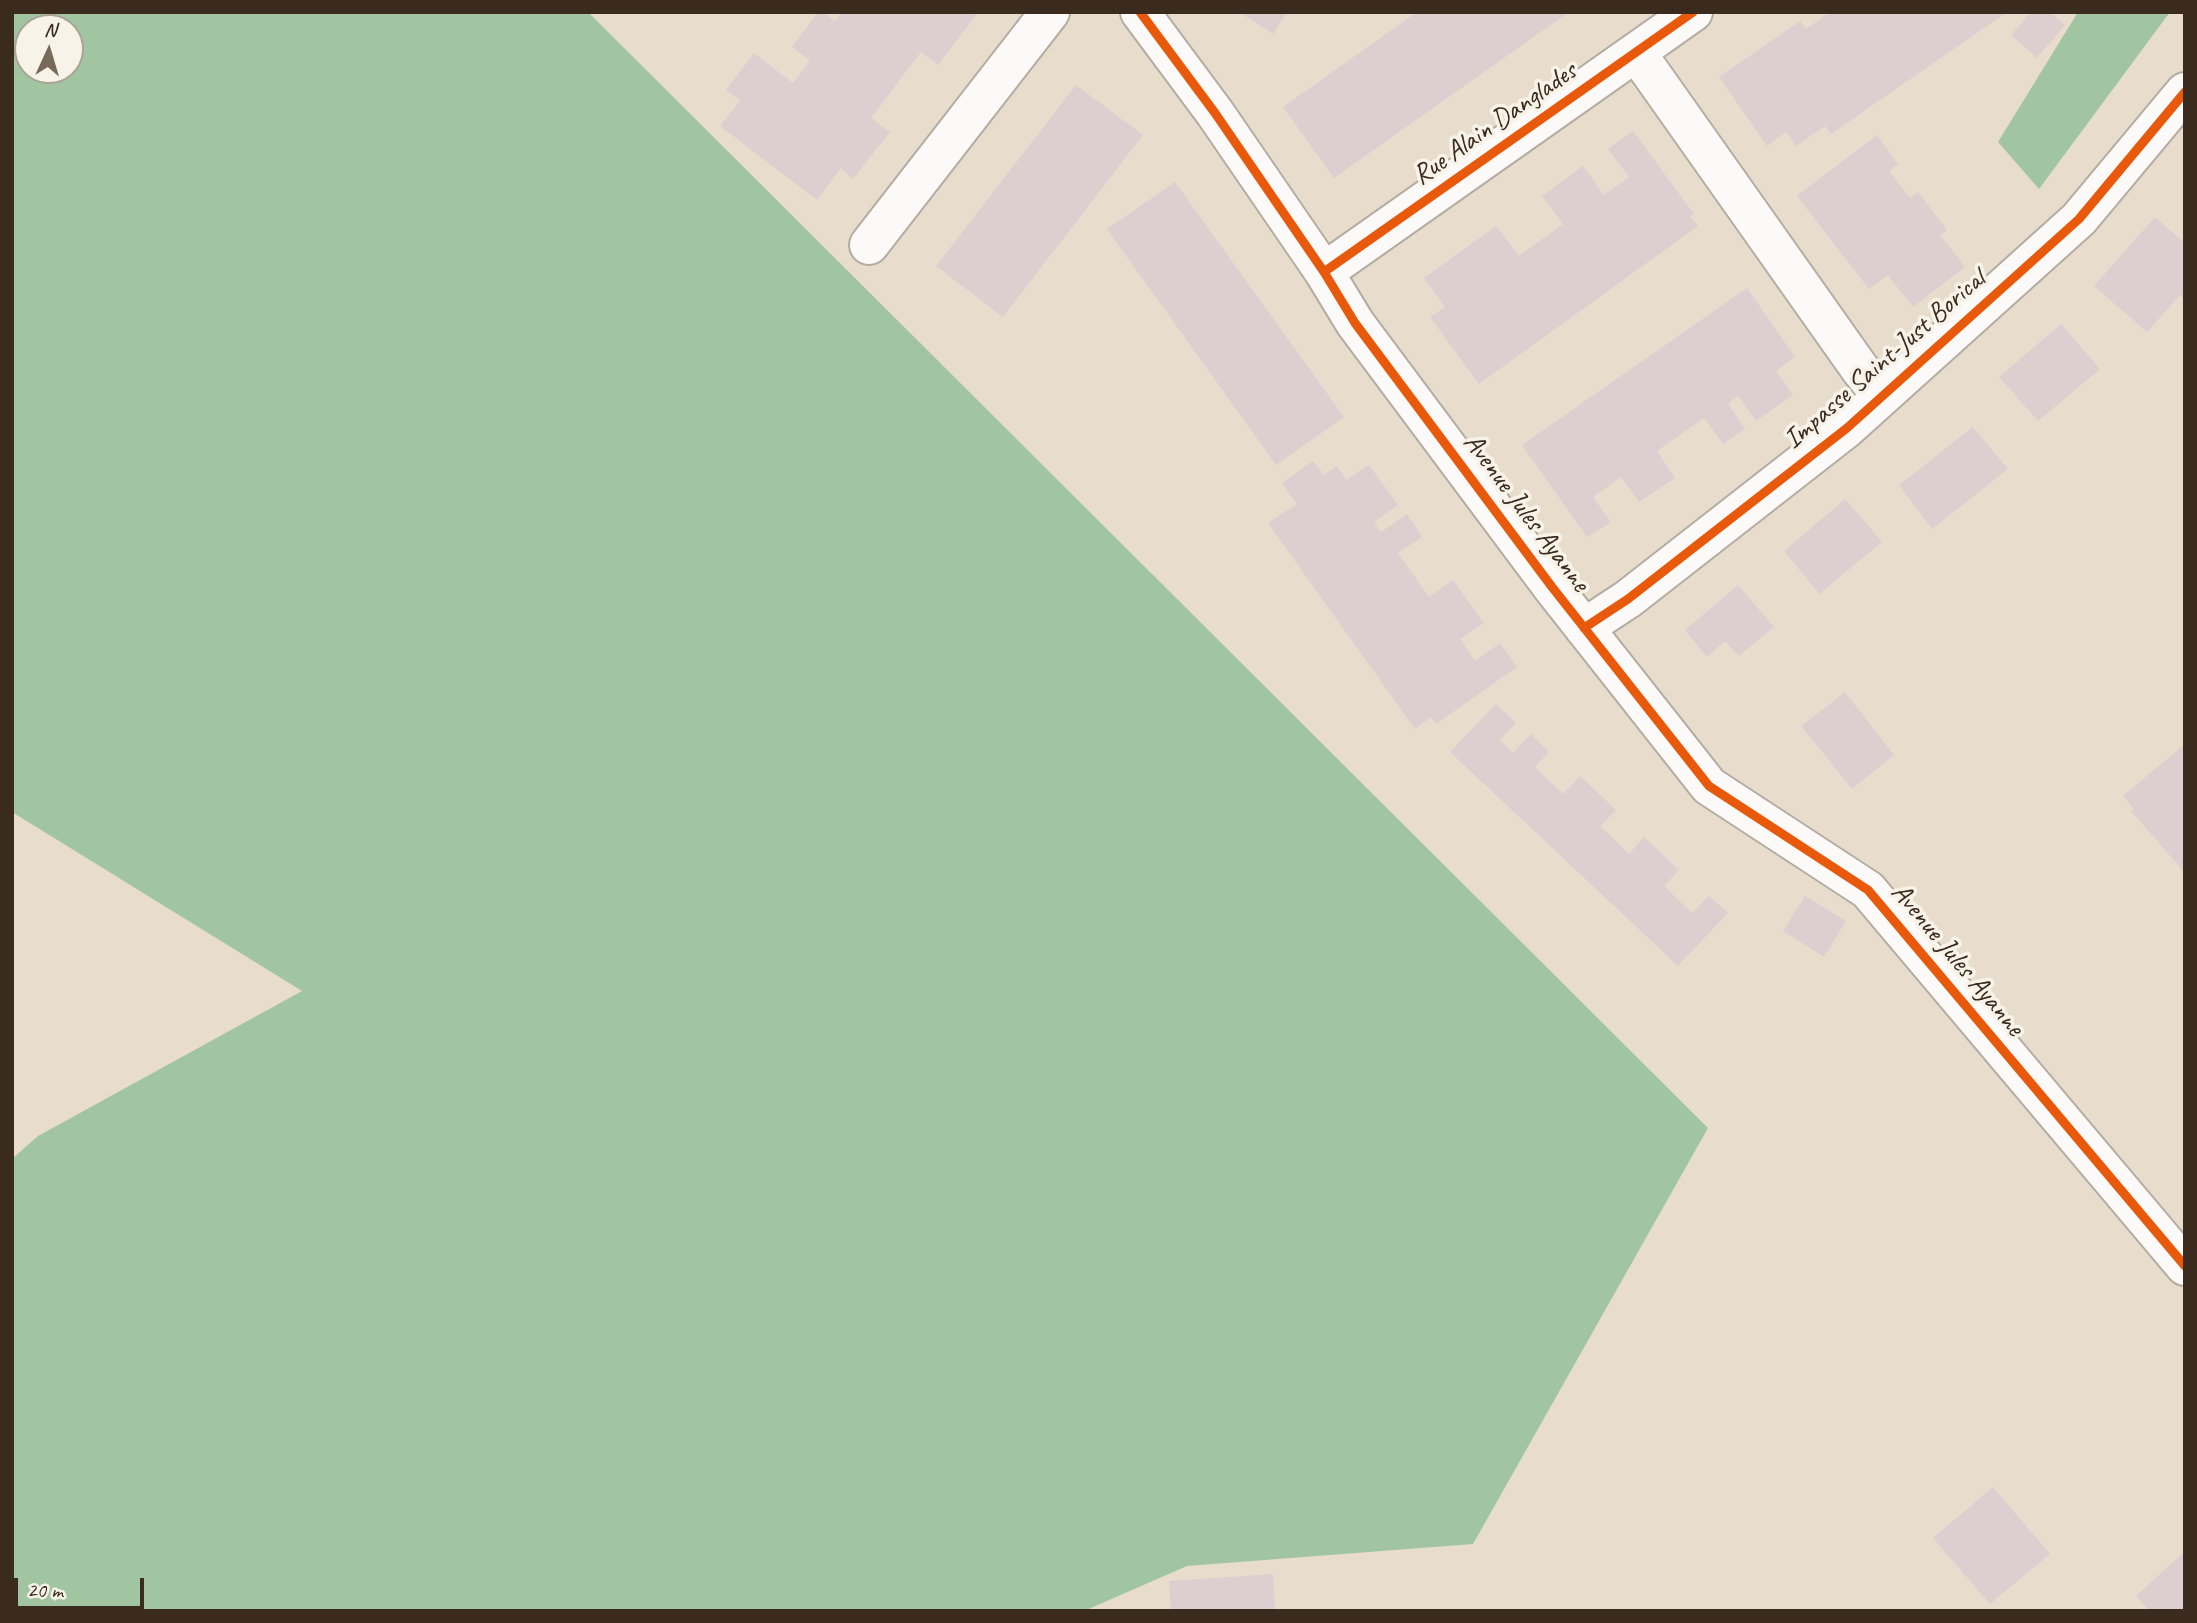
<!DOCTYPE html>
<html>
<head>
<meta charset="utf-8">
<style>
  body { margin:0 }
  #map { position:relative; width:2197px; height:1623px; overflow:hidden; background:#e8ddcd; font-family:Caveat,sans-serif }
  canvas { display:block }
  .frame { position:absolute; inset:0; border:14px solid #3b2a1e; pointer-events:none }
  .north { position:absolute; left:14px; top:14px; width:70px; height:70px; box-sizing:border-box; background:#f7f3e8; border:2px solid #aca397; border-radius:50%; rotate:4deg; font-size:19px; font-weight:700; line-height:28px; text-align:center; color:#3b2a1e }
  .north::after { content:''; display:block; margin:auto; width:24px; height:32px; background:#78695b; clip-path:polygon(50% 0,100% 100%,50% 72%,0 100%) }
  .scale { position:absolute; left:14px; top:1578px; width:130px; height:32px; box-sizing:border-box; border:4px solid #3b2a1e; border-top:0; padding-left:9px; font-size:21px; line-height:24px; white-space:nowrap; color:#3b2a1e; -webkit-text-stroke:5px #f7f3e8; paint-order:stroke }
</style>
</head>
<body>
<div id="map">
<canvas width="2197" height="1623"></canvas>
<div class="frame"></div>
<div class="north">N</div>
<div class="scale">20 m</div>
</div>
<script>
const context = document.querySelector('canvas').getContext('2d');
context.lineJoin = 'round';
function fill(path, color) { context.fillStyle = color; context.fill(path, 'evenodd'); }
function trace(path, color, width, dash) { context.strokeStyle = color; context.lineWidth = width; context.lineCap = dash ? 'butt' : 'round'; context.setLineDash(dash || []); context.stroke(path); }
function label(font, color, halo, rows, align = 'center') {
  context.font = font + ' Caveat,sans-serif'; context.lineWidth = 7; context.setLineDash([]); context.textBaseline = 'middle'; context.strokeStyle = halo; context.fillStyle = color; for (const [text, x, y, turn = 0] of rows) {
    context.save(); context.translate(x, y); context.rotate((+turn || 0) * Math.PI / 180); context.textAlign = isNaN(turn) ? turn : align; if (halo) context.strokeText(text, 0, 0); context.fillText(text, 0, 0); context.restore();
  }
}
const forest = new Path2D(`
  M 12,12 L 588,12 L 1708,1128 L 1473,1544 L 1187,1566 L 1084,1611 L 12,1611 L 12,1159 L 38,1136 L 302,991 L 12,812 ZM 28,28 L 70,28 L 70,70 L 28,70 Z
  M 2078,12 L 2170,12 L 2039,189 L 1998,142 Z`);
const building = new Path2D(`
  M 818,12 L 823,12 L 835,21 L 842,12 L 971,12 L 976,15 L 938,65 L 921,52 L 871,118 L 890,132 L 853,179 L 841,168 L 817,200 L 720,126 L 740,101 L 726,90 L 754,53 L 793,83 L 810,61 L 792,47 Z
  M 1239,12 L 1287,12 L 1273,34 Z
  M 1417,12 L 1569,12 L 1334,178 L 1283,107 Z
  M 1830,12 L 2007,12 L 1831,134 L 1825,126 L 1796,146 L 1786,132 L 1767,146 L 1719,77 L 1800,21 L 1806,29 Z
  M 2031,12 L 2050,12 L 2065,25 L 2037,58 L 2011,35 Z
  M 1076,85 L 1143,135 L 1003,317 L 936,266 Z
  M 1633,131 L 1694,214 L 1690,216 L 1698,226 L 1479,384 L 1430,317 L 1445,307 L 1424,278 L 1496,226 L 1519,256 L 1563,224 L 1542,196 L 1583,166 L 1604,195 L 1629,177 L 1608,149 Z
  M 1877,135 L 1898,164 L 1889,171 L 1910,198 L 1918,192 L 1947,230 L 1940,235 L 1965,267 L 1913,307 L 1888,275 L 1869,289 L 1797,196 Z
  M 1175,182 L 1344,417 L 1276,465 L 1107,229 Z
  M 2155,217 L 2185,243 L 2185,300 L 2180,295 L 2147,332 L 2094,286 Z
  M 1747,288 L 1795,357 L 1776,371 L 1793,395 L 1756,421 L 1738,396 L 1728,404 L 1745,429 L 1723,444 L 1704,418 L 1657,451 L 1675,478 L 1639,502 L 1621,477 L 1593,497 L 1611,522 L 1587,537 L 1522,445 Z
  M 2061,324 L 2100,369 L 2038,421 L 1999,377 Z
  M 1973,427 L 2008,469 L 1932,529 L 1899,485 Z
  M 1313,461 L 1324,475 L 1337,466 L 1346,480 L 1369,465 L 1398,505 L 1374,522 L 1381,532 L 1407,514 L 1422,537 L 1398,553 L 1429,597 L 1453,580 L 1484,623 L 1460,639 L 1475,661 L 1500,643 L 1517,667 L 1436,724 L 1431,717 L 1415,729 L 1268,523 L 1297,504 L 1282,483 Z
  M 1845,499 L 1882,542 L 1819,594 L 1784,551 Z
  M 1738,585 L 1774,627 L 1739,656 L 1725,641 L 1707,657 L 1685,630 Z
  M 1845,692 L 1894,755 L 1852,789 L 1801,726 Z
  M 1496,704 L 1516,723 L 1500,740 L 1513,753 L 1531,734 L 1549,752 L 1535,767 L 1563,794 L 1580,776 L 1616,810 L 1600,826 L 1629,854 L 1644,837 L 1679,870 L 1664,886 L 1692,913 L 1709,896 L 1728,913 L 1678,966 L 1450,752 Z
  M 2185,744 L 2185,873 L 2131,811 L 2134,809 L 2123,796 Z
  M 1805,896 L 1846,921 L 1824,957 L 1783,931 Z
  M 1993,1487 L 2050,1554 L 1990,1604 L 1933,1538 Z
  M 2185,1551 L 2185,1611 L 2150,1611 L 2136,1596 Z
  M 1273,1574 L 1275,1611 L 1171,1611 L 1169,1581 Z`);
const minor = new Path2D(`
  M 1140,12 L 1215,113 L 1324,272 L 1355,323 L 1552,587 L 1709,786 L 1868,890 L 2185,1266
  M 1636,52 L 1860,369 L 1882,396
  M 869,245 L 1050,12
  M 1324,272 L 1693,12
  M 1584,628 L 1628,599 L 1847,428 L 2079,219 L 2185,92`);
const cycleway = new Path2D(`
  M 1140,12 L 1215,113 L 1324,272 L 1355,323 L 1552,587 L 1709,786 L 1868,890 L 2185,1266
  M 1324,272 L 1693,12
  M 1584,628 L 1628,599 L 1847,428 L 2079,219 L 2185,92`);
const streetNames = [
  ["Rue Alain Danglades",1495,124,-35],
  ["Impasse Saint-Just Borical",1885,360,-41],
  ["Avenue Jules Ayanne",1526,513,53],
  ["Avenue Jules Ayanne",1957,960,50]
];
fill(forest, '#a0c5a0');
fill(building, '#ddced0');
trace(minor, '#b4aca1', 42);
trace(minor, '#fcfaf8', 38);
trace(cycleway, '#e8590c', 9);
label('28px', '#3b2a1e', '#f7f3e8', streetNames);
</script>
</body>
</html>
